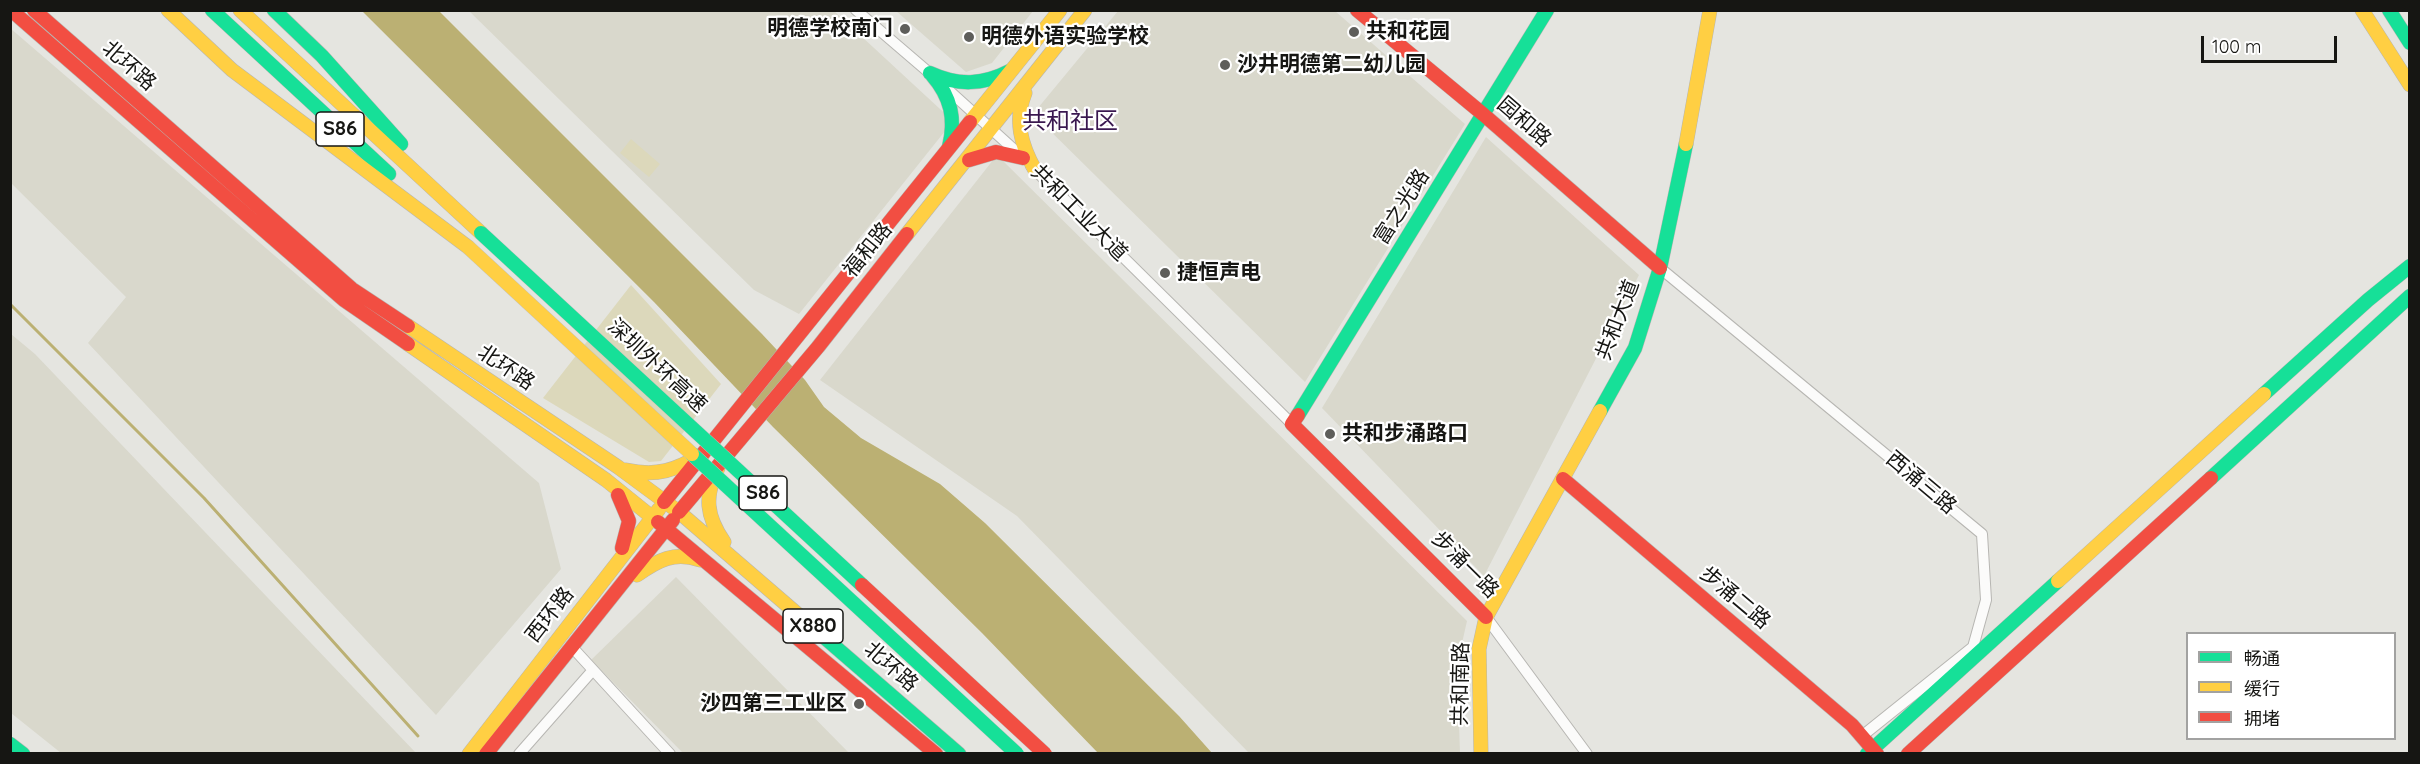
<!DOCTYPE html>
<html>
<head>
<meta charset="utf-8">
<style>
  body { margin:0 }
  #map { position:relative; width:2420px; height:764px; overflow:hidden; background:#e5e5e0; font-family:Quicksand,"Noto Sans SC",sans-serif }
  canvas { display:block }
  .frame { position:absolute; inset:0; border:12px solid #161613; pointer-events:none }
  .legend { position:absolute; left:2186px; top:632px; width:210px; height:108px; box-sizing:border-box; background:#fff; border:2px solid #a2a2a1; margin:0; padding:8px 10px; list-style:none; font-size:18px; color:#161613 }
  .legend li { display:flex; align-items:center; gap:12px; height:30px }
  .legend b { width:30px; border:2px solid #a2a2a1 }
  .scale { position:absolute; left:2201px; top:36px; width:136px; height:27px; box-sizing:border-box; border:3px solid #161613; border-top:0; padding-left:8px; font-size:18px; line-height:21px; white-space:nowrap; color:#161613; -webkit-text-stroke:4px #fff; paint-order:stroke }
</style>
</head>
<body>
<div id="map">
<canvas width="2420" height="764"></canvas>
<div class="frame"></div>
<ul class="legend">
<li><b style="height:8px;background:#16e098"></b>畅通</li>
<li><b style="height:8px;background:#ffcf43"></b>缓行</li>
<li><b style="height:8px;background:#f24e42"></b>拥堵</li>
</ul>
<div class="scale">100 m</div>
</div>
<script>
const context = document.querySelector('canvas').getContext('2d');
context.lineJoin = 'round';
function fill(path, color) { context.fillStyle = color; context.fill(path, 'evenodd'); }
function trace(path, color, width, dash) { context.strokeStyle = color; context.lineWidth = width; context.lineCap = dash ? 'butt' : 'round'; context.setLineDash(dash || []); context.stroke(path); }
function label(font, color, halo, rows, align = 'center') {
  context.font = font + ' Quicksand,"Noto Sans SC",sans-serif'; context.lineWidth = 4.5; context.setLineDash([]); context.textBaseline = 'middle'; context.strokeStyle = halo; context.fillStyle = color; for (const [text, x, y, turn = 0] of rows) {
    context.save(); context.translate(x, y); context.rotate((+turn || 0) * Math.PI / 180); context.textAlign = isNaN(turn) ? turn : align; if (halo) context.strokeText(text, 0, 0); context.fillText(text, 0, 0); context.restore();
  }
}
const built = new Path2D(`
  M 469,11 L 834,11 L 953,121 L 799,314 L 754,290 Z
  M 896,11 L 1033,11 L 992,63 L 966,72 Z
  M 1335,11 L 1465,124 L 1305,382 L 1033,114 L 1118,11 Z
  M 10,28 L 539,483 L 561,569 L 436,715 L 88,343 L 126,297 L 11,183 Z
  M 1486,137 L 1639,275 L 1484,576 L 1322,408 Z
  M 997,155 L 1467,621 L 1457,665 L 1460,753 L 1249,753 L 1017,516 L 820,380 Z
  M 11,334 L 35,354 L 416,753 L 61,753 L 11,713 Z
  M 676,577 L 849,753 L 683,753 L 591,660 Z`);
const green = new Path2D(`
  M 631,139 L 660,164 L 649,177 L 620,153 Z
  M 631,285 L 721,384 L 661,461 L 649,462 L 543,398 Z`);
const water = new Path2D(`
  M 362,11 L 439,11 L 762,334 L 805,380 L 824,407 L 861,438 L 940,484 L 985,523 L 1179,716 L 1212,753 L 1098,753 L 982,633 L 773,427 L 654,302 Z`);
const stream = new Path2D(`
  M 10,304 L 204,498 L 418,736`);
const street = new Path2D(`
  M 856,10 L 933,76
  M 945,87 L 1020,155
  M 1031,166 L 1292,424
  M 1660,268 L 1982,534 L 1986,600 L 1973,647 L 1862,736
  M 1486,617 L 1587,754
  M 572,647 L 670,754
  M 519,754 L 593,670`);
const fast = new Path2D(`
  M 212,10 L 389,174
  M 274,10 L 322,56 L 401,144
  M 2389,10 L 2410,43
  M 930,73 C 958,86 983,85 1010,71
  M 932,75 C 951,97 956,119 949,147
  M 2264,394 L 2368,300 L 2410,266
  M 1600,411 L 1635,348 L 1660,268 L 1686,144
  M 1298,415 L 1547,10
  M 2211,478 L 2410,296
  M 802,618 L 959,754
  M 10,744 L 23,754
  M 1867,754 L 2058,581`);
const slow = new Path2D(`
  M 168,10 L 232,70 L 468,247
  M 240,10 L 481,233
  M 2362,10 L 2410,85
  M 1025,93 C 1014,120 1021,145 1035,170
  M 970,122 L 1060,10
  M 1686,144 L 1710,10
  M 907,234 L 1085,10
  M 408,326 L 618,467 L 679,512 L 802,618
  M 408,344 L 606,480 L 658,522
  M 718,468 C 704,496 706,516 724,542
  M 626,470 C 657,477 676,470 703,454
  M 637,575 C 658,560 675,551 700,560
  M 2058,581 L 2264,394
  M 469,754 L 659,509
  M 1481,754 L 1479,649 L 1486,617 L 1600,411`);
const jam = new Path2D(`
  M 11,10 L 344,300 L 408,344
  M 34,10 L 352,289 L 408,326
  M 1357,10 L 1484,115 L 1660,268
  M 969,160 L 996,152 L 1023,158
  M 1298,415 L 1292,424 L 1486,617
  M 1563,479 L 1852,725 L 1877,754
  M 618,495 L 629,521 L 622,548
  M 664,502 L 970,122
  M 679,512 L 818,347 L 907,234
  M 658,522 L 936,754
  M 486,754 L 673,520
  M 1908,754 L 2211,478`);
const fastBridge = new Path2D(`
  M 481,233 L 862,585
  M 692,454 L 1017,754`);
const slowBridge = new Path2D(`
  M 468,247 L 692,454`);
const jamBridge = new Path2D(`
  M 862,585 L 1045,754`);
const markers = [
  [905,29,6,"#5e5e5b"],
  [1354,32,6,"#5e5e5b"],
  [969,37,6,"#5e5e5b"],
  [1225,65,6,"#5e5e5b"],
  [1165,273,6,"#5e5e5b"],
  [1330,434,6,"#5e5e5b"],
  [859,704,6,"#5e5e5b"]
];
const shields = [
  [340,129,48],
  [763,493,48],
  [813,626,60]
];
const shieldNames = [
  ["S86",340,129],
  ["S86",763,493],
  ["X880",813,626]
];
const poiNames = [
  ["明德学校南门",893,29,"right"],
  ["共和花园",1366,32],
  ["明德外语实验学校",981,37],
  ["沙井明德第二幼儿园",1237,65],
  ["捷恒声电",1177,273],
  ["共和步涌路口",1342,434],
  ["沙四第三工业区",847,704,"right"]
];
const streetNames = [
  ["北环路",129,66,41],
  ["园和路",1524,122,41],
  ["富之光路",1402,207,-58],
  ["共和工业大道",1079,213,45],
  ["福和路",868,250,-51],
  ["共和大道",1618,320,-69],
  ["深圳外环高速",657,366,43],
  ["北环路",506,368,34],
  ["西涌三路",1921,483,40],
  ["步涌一路",1465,565,45],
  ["步涌二路",1735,598,40],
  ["西环路",550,615,-52],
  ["北环路",891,667,41],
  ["共和南路",1461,684,-89]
];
const quarterNames = [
  ["共和社区",1070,122]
];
fill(built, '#d9d8cc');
fill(green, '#dcd8bb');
fill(water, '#bbb073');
trace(stream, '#bbb073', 3);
trace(street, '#b7b6b2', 12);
trace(fast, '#b7b6b2', 15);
trace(slow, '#b7b6b2', 15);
trace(jam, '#b7b6b2', 15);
trace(street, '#fbfbfa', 10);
trace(fast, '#16e098', 14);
trace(slow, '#ffcf43', 14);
trace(jam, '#f24e42', 14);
trace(fastBridge, '#c2c2c0', 15, []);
trace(slowBridge, '#c2c2c0', 15, []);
trace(jamBridge, '#c2c2c0', 15, []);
trace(fastBridge, '#16e098', 14);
trace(slowBridge, '#ffcf43', 14);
trace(jamBridge, '#f24e42', 14);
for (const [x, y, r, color] of markers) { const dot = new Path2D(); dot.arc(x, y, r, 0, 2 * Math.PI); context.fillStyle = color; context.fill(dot); trace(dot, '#fff', 2); }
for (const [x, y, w] of shields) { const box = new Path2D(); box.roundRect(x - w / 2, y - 17, w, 34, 4.5); context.fillStyle = '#fff'; context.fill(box); trace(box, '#161613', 1.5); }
label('bold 20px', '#161613', null, shieldNames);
label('bold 21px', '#161613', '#fff', poiNames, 'left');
label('21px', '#161613', '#fff', streetNames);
label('24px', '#3a184f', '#fff', quarterNames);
</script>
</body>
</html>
